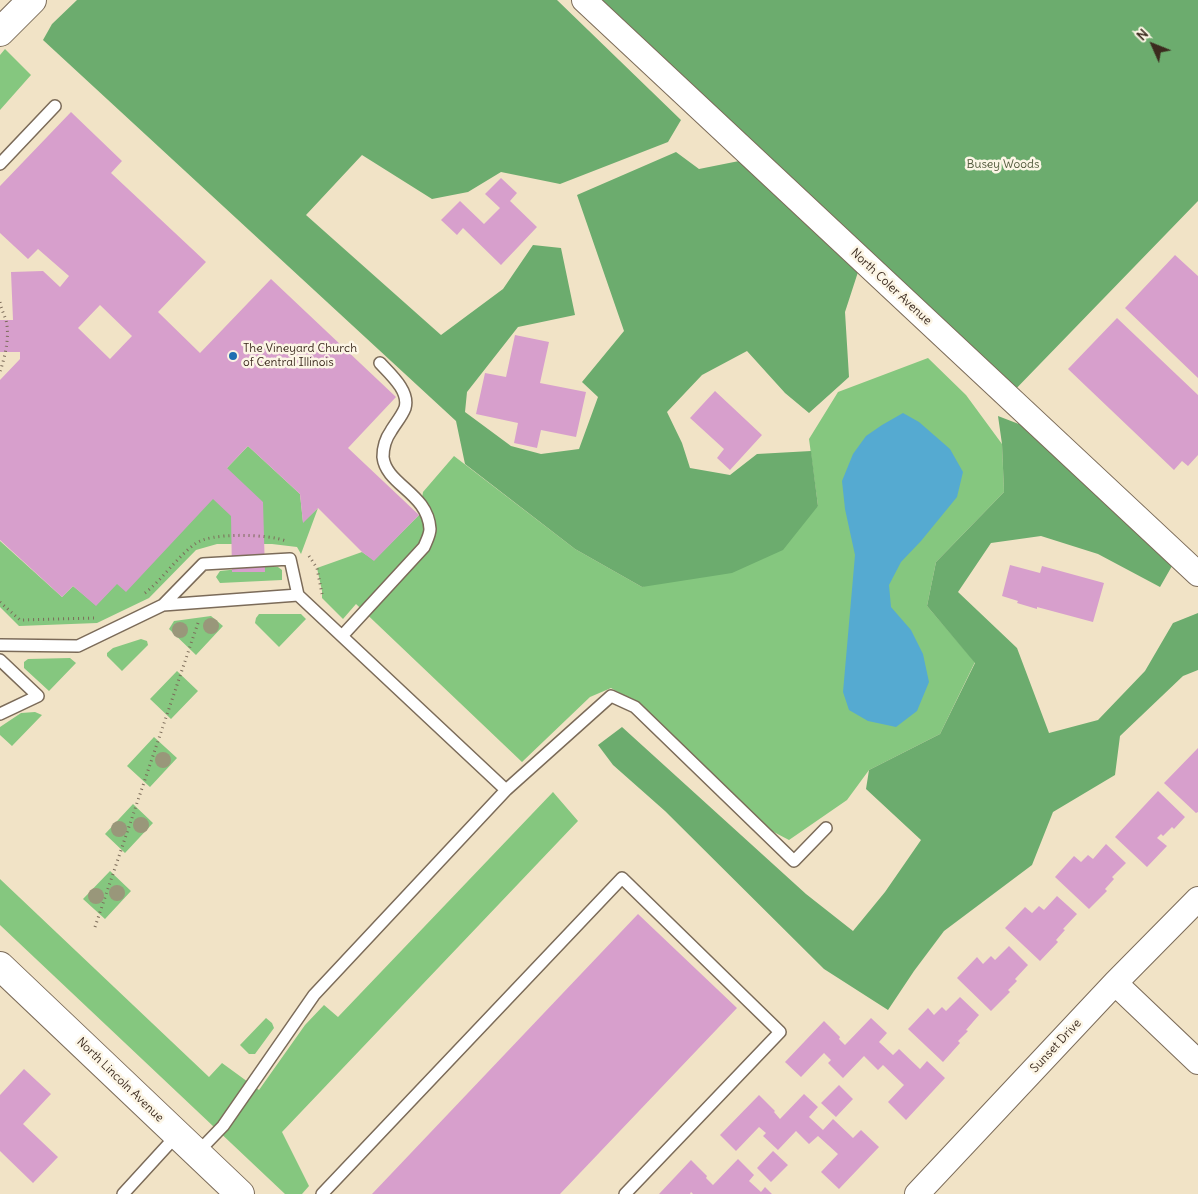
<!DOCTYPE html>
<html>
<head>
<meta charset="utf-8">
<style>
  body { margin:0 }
  #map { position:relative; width:1198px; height:1194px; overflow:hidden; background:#f1e3c6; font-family:Delius,sans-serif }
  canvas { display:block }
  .north { position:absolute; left:1128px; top:20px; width:50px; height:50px; -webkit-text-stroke:4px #fcf5e5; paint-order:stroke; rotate:314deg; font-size:14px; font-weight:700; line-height:20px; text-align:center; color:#3b2a1e }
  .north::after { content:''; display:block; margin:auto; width:18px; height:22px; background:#3b2a1e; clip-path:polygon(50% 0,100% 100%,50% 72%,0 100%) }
</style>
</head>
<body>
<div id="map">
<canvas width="1198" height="1194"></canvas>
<div class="north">N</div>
</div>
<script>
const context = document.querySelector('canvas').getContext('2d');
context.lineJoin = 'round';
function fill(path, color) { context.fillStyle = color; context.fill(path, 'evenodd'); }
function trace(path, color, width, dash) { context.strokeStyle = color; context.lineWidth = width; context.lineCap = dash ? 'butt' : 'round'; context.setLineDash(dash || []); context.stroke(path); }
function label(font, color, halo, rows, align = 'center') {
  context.font = font + ' Delius,sans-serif'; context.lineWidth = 5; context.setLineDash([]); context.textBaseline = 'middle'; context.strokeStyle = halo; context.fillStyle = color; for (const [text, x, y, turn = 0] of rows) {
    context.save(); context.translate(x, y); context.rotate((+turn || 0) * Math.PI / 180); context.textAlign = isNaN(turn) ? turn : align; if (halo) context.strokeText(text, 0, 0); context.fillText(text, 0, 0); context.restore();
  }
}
const green = new Path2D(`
  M 5,49 L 31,75 L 0,110 L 0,55 Z
  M 928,358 L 966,395 L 1002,444 L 1004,492 L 936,562 L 927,606 L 975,662 L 940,734 L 869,770 L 847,800 L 789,840 L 768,829 L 635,702 L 611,688 L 590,697 L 522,762 L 356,604 L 343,619 L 322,598 L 322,591 L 317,568 L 362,552 L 374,560 L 419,515 L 423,492 L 454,456 L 575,549 L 642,587 L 818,506 L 809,439 L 838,392 Z
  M 248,446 L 300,494 L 303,522 L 318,508 L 301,554 L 297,547 L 272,544 L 217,544 L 196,550 L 149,598 L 97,623 L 19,626 L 0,607 L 0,541 L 62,597 L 73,586 L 96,605 Z
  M 269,566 L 278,567 L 282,570 L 282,580 L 220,583 L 216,577 L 220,571 Z
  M 259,614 L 301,614 L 306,619 L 279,647 L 255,623 L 256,618 Z
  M 211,616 L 223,626 L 196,655 L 169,629 L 174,621 Z
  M 141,639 L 147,641 L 148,645 L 122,671 L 107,656 L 107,653 L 113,648 Z
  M 70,658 L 76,663 L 49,691 L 24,668 L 24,662 L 28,659 Z
  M 177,671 L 198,691 L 171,719 L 150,699 Z
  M 35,712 L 42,715 L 12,746 L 0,735 L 0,727 L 21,713 Z
  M 154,737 L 177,758 L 150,787 L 127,766 Z
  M 553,792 L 578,821 L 282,1132 L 309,1186 L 302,1194 L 285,1194 L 0,925 L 0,879 L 209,1077 L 222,1063 L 259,1090 L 305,1025 L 324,1005 L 338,1017 Z
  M 133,804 L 153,823 L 125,853 L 105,834 Z
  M 110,871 L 131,891 L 105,919 L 83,899 Z
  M 266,1018 L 272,1023 L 274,1028 L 255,1054 L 249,1054 L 240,1045 Z`);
const forest = new Path2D(`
  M 77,0 L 557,0 L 681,120 L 668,142 L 560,184 L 501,172 L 468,192 L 432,199 L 362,155 L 306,215 L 441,335 L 503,289 L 533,245 L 561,248 L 575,315 L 518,327 L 467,392 L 465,412 L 511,446 L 541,454 L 579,449 L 598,397 L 582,382 L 624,331 L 577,195 L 676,152 L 699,169 L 744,160 L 858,272 L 845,312 L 849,377 L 809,413 L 785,393 L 747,351 L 702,375 L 667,412 L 682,443 L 690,468 L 730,475 L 757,454 L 811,451 L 818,506 L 783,550 L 732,573 L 642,587 L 575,549 L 465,464 L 456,421 L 43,40 L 52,24 Z
  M 584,0 L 1198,0 L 1198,201 L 1008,397 Z
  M 998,416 L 1024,426 L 1172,566 L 1160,587 L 1098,554 L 1041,536 L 991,543 L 958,592 L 1017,648 L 1049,733 L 1098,720 L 1145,671 L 1173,623 L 1198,613 L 1198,670 L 1183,676 L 1120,736 L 1115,775 L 1053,812 L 1032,865 L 944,931 L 914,971 L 888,1010 L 824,969 L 665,811 L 613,765 L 598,745 L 622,727 L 806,894 L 853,931 L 885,892 L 921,840 L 866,789 L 869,770 L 940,734 L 975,663 L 927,606 L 936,562 L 1004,492 L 1002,444 Z`);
const water = new Path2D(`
  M 903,413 L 919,422 L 950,449 L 963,472 L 957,497 L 921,541 L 901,562 L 889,585 L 891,607 L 911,630 L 923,654 L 929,682 L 917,711 L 896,727 L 868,721 L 849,710 L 843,692 L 855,555 L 845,509 L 842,481 L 853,454 L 866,436 L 882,425 Z`);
const building = new Path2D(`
  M 71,112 L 122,161 L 111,173 L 206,262 L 158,312 L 200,353 L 271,279 L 396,397 L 348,448 L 419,515 L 374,561 L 362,552 L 318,508 L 303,523 L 300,494 L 248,446 L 227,468 L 263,502 L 265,572 L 232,572 L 231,516 L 213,499 L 126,592 L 117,584 L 96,606 L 73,586 L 62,597 L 0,540 L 0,380 L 20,359 L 20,352 L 0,352 L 0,320 L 13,320 L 11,272 L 43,271 L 60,287 L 69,276 L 38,249 L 28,259 L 0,233 L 0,186 ZM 100,305 L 132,336 L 110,359 L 78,328 Z
  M 501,178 L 517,193 L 510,201 L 537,227 L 501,265 L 463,228 L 457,235 L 441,220 L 460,201 L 484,224 L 500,208 L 485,194 Z
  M 1175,255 L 1198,276 L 1198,378 L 1125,308 Z
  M 1117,318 L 1198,395 L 1198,455 L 1188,466 L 1182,461 L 1174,470 L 1068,369 Z
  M 515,335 L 549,342 L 540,383 L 586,392 L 576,437 L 541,430 L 537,448 L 514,443 L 518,423 L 476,414 L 485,373 L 506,377 Z
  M 715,391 L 762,435 L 730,470 L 717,458 L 724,449 L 690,418 Z
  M 1010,565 L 1040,573 L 1042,566 L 1104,583 L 1093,622 L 1037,607 L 1037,609 L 1017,603 L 1018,601 L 1002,596 Z
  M 1198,748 L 1198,812 L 1196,813 L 1164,783 Z
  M 1158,791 L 1185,817 L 1174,829 L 1172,827 L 1163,836 L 1161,834 L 1157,838 L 1167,846 L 1147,867 L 1115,837 Z
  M 1106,844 L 1126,863 L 1112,877 L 1114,879 L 1105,889 L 1107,891 L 1089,909 L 1055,877 L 1074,856 L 1081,862 L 1088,855 L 1093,859 Z
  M 1057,896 L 1077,914 L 1063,929 L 1065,930 L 1056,940 L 1058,942 L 1040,961 L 1005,928 L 1025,907 L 1032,913 L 1039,906 L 1044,910 Z
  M 638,914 L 737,1008 L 560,1194 L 372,1194 Z
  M 1009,946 L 1028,965 L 1015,979 L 1017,981 L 1008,990 L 1010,992 L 991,1011 L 957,978 L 977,957 L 983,964 L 991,956 L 995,960 Z
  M 960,997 L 979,1015 L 966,1030 L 968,1031 L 958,1041 L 960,1043 L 943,1062 L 908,1029 L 928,1008 L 934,1015 L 942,1007 L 946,1011 Z
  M 871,1018 L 887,1033 L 879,1042 L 893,1055 L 899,1049 L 920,1069 L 927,1061 L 945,1078 L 906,1120 L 888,1102 L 904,1085 L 883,1065 L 878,1070 L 864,1056 L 843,1078 L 828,1063 L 831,1060 L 824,1053 L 801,1077 L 785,1062 L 824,1021 L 840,1037 L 839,1039 L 845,1045 Z
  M 24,1069 L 51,1094 L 23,1124 L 58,1157 L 33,1183 L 0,1151 L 0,1095 Z
  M 839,1085 L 853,1099 L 836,1117 L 821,1103 Z
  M 804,1094 L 818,1107 L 809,1117 L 823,1130 L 833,1119 L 853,1138 L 861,1130 L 879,1147 L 839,1189 L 821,1172 L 838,1154 L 818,1136 L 809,1144 L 796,1131 L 778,1150 L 763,1136 L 766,1133 L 759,1127 L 736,1151 L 720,1135 L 759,1095 L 775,1111 L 774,1112 L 780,1119 Z
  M 773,1151 L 788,1165 L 771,1182 L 757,1168 Z
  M 738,1159 L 754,1175 L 749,1181 L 761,1192 L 765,1187 L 772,1194 L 693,1194 L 691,1192 L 690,1194 L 659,1194 L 691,1160 L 707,1176 L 706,1178 L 713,1185 Z`);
const path = new Path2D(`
  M 0,302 C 1,309 4,314 6,320 C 10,337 5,356 0,372
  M 309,556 L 317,568 L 322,594
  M 145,593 C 163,579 176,558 195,544 C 209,532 269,534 286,541
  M 0,602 L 20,620 L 94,618
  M 95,927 L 199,620`);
const service = new Path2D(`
  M 0,164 L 55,106
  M 163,605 L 203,564 L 290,559 L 298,595 L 506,790 L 314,995 L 223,1126 L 197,1153
  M 342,636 L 424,547 C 426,542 430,535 430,529 C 428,493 386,485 383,457 C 383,448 386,438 391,431 C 395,424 402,416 405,408 C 410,391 390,374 380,363
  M 0,645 L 78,646 L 163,605 L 298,595
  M 0,660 L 38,696 L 0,714
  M 506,790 L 611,696 L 635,707 L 794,861 L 826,828
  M 123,1194 L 177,1135
  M 322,1194 L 622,878 L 780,1032 L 625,1194`);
const minor = new Path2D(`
  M 584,0 L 1198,574
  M 1115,983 L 1198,1062
  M 917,1194 L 1115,983 L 1198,899`);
const tertiary = new Path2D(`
  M 0,32 L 32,0`);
const secondary = new Path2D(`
  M 0,966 L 240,1194`);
const trees = [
  [211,626],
  [180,630],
  [163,760],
  [141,825],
  [119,829],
  [117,893],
  [96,896]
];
const markers = [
  [233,356,5,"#1f6fb2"]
];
const parkNames = [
  ["Busey Woods",1003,165]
];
const streetNames = [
  ["North Coler Avenue",891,287,43],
  ["Sunset Drive",1056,1046,-47],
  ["North Lincoln Avenue",120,1080,44]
];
const poiNames = [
  ["The Vineyard Church",243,349],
  ["of Central Illinois",243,363]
];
fill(green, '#85c77f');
fill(forest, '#6cac6e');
fill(water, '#55aad1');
fill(building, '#d79fcc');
trace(service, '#7b6b59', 14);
trace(minor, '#7b6b59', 26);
trace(tertiary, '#7b6b59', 30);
trace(secondary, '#7b6b59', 30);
trace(path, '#7b6b59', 3, [1, 4]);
trace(service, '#fff', 11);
trace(minor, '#fff', 24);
trace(tertiary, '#fff', 28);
trace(secondary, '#fff', 28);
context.fillStyle = '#99977a';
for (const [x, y] of trees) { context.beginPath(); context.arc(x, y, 8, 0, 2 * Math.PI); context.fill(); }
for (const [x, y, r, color] of markers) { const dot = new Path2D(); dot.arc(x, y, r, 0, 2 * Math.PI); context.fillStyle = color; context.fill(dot); trace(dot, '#fcf5e5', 2); }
label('12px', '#51593b', '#fcf5e5', parkNames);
label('12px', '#3b2a1e', '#fcf5e5', streetNames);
label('12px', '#3b2a1e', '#fcf5e5', poiNames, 'left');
</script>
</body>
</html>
